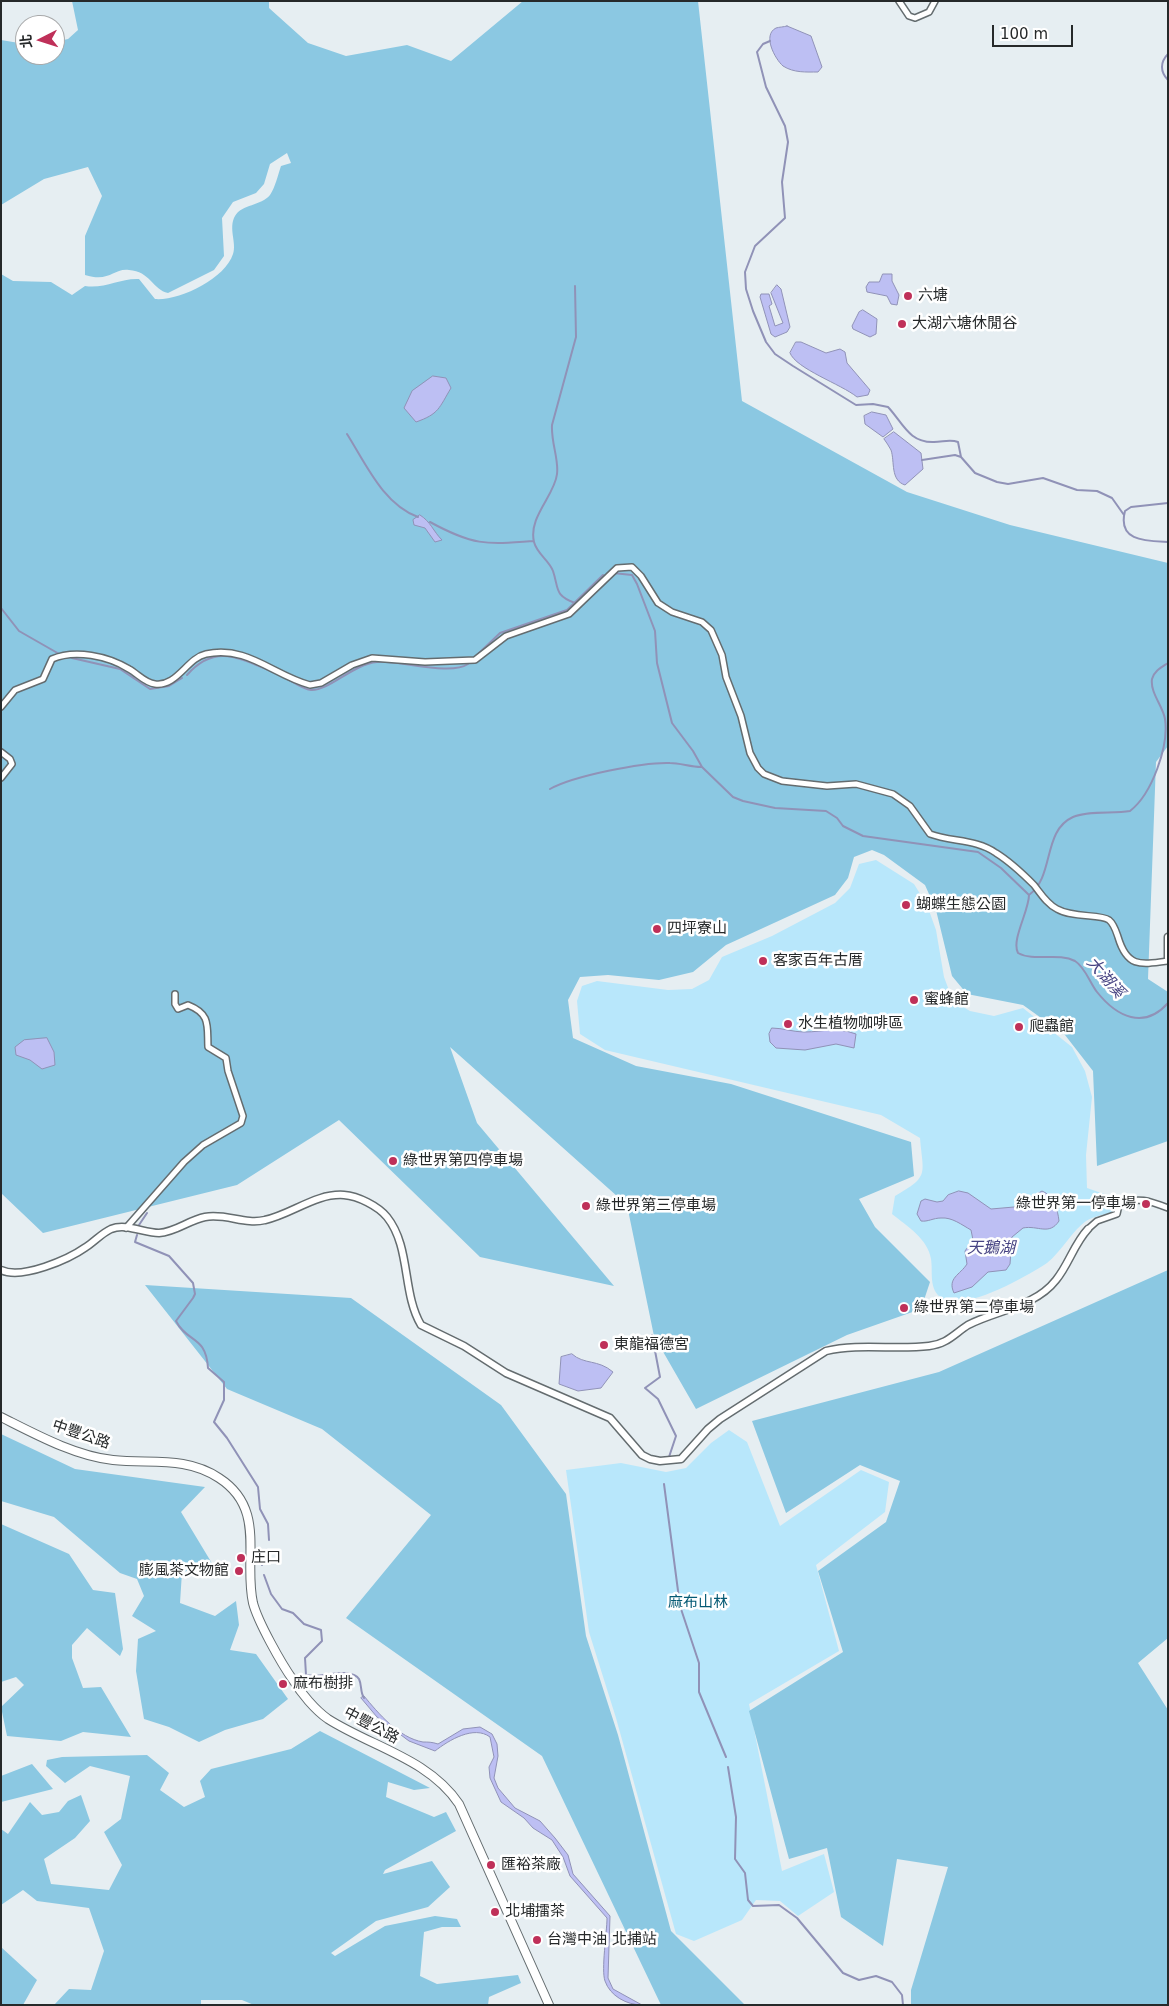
<!DOCTYPE html>
<html>
<head>
<meta charset="utf-8">
<style>
  body { margin:0 }
  #map { position:relative; width:1169px; height:2006px; overflow:hidden; background:#e6eef2; font-family:"DejaVu Sans","Noto Sans TC",sans-serif }
  canvas { display:block }
  .frame { position:absolute; inset:0; border:2px solid #26292a; pointer-events:none }
  .north { position:absolute; left:15px; top:15px; width:50px; height:50px; box-sizing:border-box; background:#fff; border:1px solid #a8a9aa; border-radius:50%; rotate:265deg; font-size:14px; font-weight:700; line-height:20px; text-align:center; color:#26292a }
  .north::after { content:''; display:block; margin:auto; width:18px; height:22px; background:#bf3059; clip-path:polygon(50% 0,100% 100%,50% 72%,0 100%) }
  .scale { position:absolute; left:992px; top:25px; width:81px; height:22px; box-sizing:border-box; border:2px solid #26292a; border-top:0; padding-left:6px; font-size:15px; line-height:18px; white-space:nowrap; color:#26292a; -webkit-text-stroke:4px #fff; paint-order:stroke }
</style>
</head>
<body>
<div id="map">
<canvas width="1169" height="2006"></canvas>
<div class="frame"></div>
<div class="north">北</div>
<div class="scale">100 m</div>
</div>
<script>
const context = document.querySelector('canvas').getContext('2d');
context.lineJoin = 'round';
function fill(path, color) { context.fillStyle = color; context.fill(path, 'evenodd'); }
function trace(path, color, width, dash) { context.strokeStyle = color; context.lineWidth = width; context.lineCap = dash ? 'butt' : 'round'; context.setLineDash(dash || []); context.stroke(path); }
function label(font, color, halo, rows, align = 'center') {
  context.font = font + ' "DejaVu Sans","Noto Sans TC",sans-serif'; context.lineWidth = 5; context.setLineDash([]); context.textBaseline = 'middle'; context.strokeStyle = halo; context.fillStyle = color; for (const [text, x, y, turn = 0] of rows) {
    context.save(); context.translate(x, y); context.rotate((+turn || 0) * Math.PI / 180); context.textAlign = isNaN(turn) ? turn : align; if (halo) context.strokeText(text, 0, 0); context.fillText(text, 0, 0); context.restore();
  }
}
const green = new Path2D(`
  M 876,860 L 914,884 L 927,905 L 936,930 L 944,977 L 953,1001 L 970,1011 L 994,1016 L 1023,1008 L 1072,1047 L 1085,1071 L 1092,1097 L 1086,1155 L 1087,1188 L 1110,1196 L 1116,1211 C 1107,1214 1094,1216 1086,1221 C 1073,1230 1061,1252 1047,1263 C 1027,1276 959,1316 939,1296 C 929,1287 933,1271 931,1259 C 928,1239 907,1226 892,1214 L 895,1196 C 930,1176 923,1175 920,1138 L 881,1115 L 605,1050 L 580,1034 L 577,1001 L 582,986 L 597,981 L 668,990 L 692,989 L 709,980 L 722,957 L 772,936 L 835,903 L 850,888 L 859,864 Z
  M 729,1430 L 747,1442 L 780,1526 L 861,1470 L 889,1482 L 885,1512 L 816,1565 L 839,1651 L 749,1704 L 782,1871 L 824,1854 L 834,1892 L 798,1916 L 780,1901 L 756,1900 L 742,1920 L 694,1941 L 676,1934 L 616,1718 L 589,1632 L 566,1470 L 621,1463 L 666,1472 L 686,1468 L 711,1443 Z`);
const forest = new Path2D(`
  M 72,1 L 269,1 L 269,8 L 308,43 L 346,56 L 407,45 L 451,61 L 523,1 L 698,1 L 742,401 L 907,492 L 1010,525 L 1168,563 L 1168,746 L 1156,762 L 1148,979 L 1168,992 L 1168,1141 L 1097,1166 L 1093,1071 L 1065,1035 L 1023,1005 L 967,994 L 952,976 L 936,910 L 925,885 L 884,855 L 872,850 L 854,857 L 848,878 L 835,895 L 726,945 L 693,972 L 659,980 L 608,975 L 580,977 L 568,1000 L 573,1038 L 636,1066 L 731,1084 L 911,1142 L 914,1176 L 859,1199 L 875,1227 L 930,1282 L 921,1309 L 847,1335 L 696,1409 L 654,1336 L 627,1205 L 450,1047 L 477,1123 L 614,1286 L 480,1257 L 339,1120 L 237,1185 L 43,1233 L 1,1193 L 1,274 L 13,281 L 51,282 L 72,295 L 85,286 C 105,289 120,278 139,279 L 155,299 C 179,301 225,279 233,254 C 237,243 228,228 235,216 C 242,204 261,206 270,195 C 275,188 278,175 281,166 L 291,163 L 287,153 L 270,164 L 264,184 L 256,193 L 233,202 L 222,218 L 224,256 L 214,270 L 168,293 C 153,290 150,271 129,270 C 113,268 110,283 85,275 L 85,236 L 102,196 L 88,167 L 44,179 L 1,205 L 1,40 L 25,44 L 25,55 L 55,55 L 55,42 L 68,39 L 78,30 Z
  M 1168,1270 L 1168,1638 L 1138,1663 L 1168,1710 L 1168,2005 L 911,2005 L 911,1990 L 948,1867 L 897,1859 L 883,1946 L 841,1917 L 827,1848 L 789,1859 L 749,1711 L 843,1652 L 818,1571 L 886,1522 L 900,1481 L 860,1465 L 786,1513 L 752,1421 L 939,1372 Z
  M 145,1285 L 351,1298 L 501,1405 L 566,1494 L 586,1636 L 618,1735 L 671,1931 L 745,2005 L 661,2005 L 542,1756 L 346,1618 L 431,1515 L 322,1429 L 227,1389 Z
  M 1,1434 L 75,1469 L 205,1487 L 181,1512 L 213,1565 L 182,1572 L 180,1603 L 215,1616 L 236,1601 L 239,1625 L 230,1650 L 256,1654 L 288,1699 L 263,1719 L 225,1730 L 199,1742 L 169,1727 L 144,1719 L 136,1671 L 138,1639 L 156,1631 L 132,1616 L 144,1596 L 137,1579 L 120,1573 L 54,1517 L 1,1501 Z
  M 1,1524 L 69,1554 L 93,1590 L 115,1593 L 123,1649 L 120,1656 L 87,1628 L 72,1645 L 72,1658 L 83,1688 L 101,1687 L 131,1737 L 83,1732 L 61,1741 L 7,1736 L 1,1707 L 24,1685 L 16,1677 L 1,1682 Z
  M 320,1731 L 430,1788 L 414,1790 L 388,1782 L 386,1797 L 434,1817 L 446,1812 L 456,1831 L 385,1870 L 383,1874 L 432,1861 L 450,1887 L 428,1907 L 376,1921 L 331,1953 L 335,1956 L 385,1926 L 435,1916 L 457,1919 L 461,1927 L 442,1927 L 424,1932 L 420,1976 L 437,1984 L 518,1975 L 521,1983 L 489,1997 L 488,2005 L 254,2005 L 242,2000 L 201,2000 L 201,2005 L 54,2005 L 69,1989 L 91,1990 L 104,1951 L 89,1908 L 37,1901 L 23,1890 L 1,1905 L 1,1829 L 8,1834 L 30,1802 L 42,1815 L 59,1812 L 68,1801 L 81,1795 L 90,1821 L 75,1838 L 44,1859 L 51,1884 L 109,1890 L 122,1865 L 104,1832 L 121,1819 L 130,1776 L 90,1766 L 65,1783 L 46,1766 L 47,1760 L 62,1757 L 147,1755 L 169,1773 L 160,1790 L 184,1807 L 205,1797 L 200,1781 L 211,1769 L 291,1749 Z
  M 32,1764 L 53,1789 L 1,1802 L 1,1776 Z
  M 1,1947 L 37,1980 L 23,2005 L 1,2005 Z`);
const water = new Path2D(`
  M 787,26 L 811,36 L 822,67 L 818,72 C 806,72 794,73 783,66 C 775,59 762,35 776,28 C 779,27 784,27 787,26 Z
  M 883,274 L 892,274 L 892,281 L 899,295 L 897,305 L 891,304 L 887,296 L 867,292 L 866,287 L 869,282 L 879,282 Z
  M 777,285 L 781,289 L 790,327 L 787,332 L 775,337 L 771,334 L 760,297 L 761,294 L 769,294 L 772,304 L 769,306 L 775,326 L 783,323 L 771,293 Z
  M 863,310 L 877,319 L 876,334 L 870,337 L 853,329 L 852,326 L 859,312 Z
  M 796,342 L 801,342 L 826,353 L 840,349 L 845,352 L 847,363 L 870,390 L 868,395 L 857,397 C 841,384 796,369 790,353 Z
  M 433,376 L 446,378 L 451,388 C 439,408 439,414 416,422 L 404,408 L 412,391 Z
  M 872,412 L 886,415 L 893,429 L 883,437 L 865,424 L 864,416 Z
  M 894,432 L 921,453 L 923,469 L 905,485 C 890,480 895,462 891,450 C 889,446 886,442 884,439 Z
  M 420,515 C 431,522 433,531 442,540 L 435,542 L 425,528 L 414,525 L 413,520 Z
  M 772,1028 C 783,1028 793,1032 804,1032 C 826,1032 833,1026 856,1034 L 854,1048 L 836,1044 L 805,1050 L 776,1048 L 770,1042 L 769,1034 Z
  M 47,1038 L 54,1052 L 55,1065 L 42,1069 L 30,1060 L 16,1055 L 15,1047 L 24,1040 Z
  M 959,1191 L 968,1193 L 991,1209 L 1014,1207 L 1042,1191 C 1053,1195 1058,1210 1059,1221 C 1049,1236 1038,1225 1023,1228 L 1012,1237 L 1010,1264 L 1006,1270 L 988,1272 L 972,1287 L 954,1293 C 947,1278 960,1275 967,1264 L 965,1251 L 973,1240 L 971,1230 C 962,1225 952,1217 941,1218 C 933,1218 928,1222 921,1221 L 917,1214 L 921,1201 L 925,1199 L 937,1202 L 943,1201 L 948,1195 Z
  M 572,1354 C 584,1365 598,1359 613,1372 L 601,1388 L 578,1391 L 559,1384 L 561,1357 Z
  M 364,1696 C 378,1713 399,1738 423,1742 C 428,1742 432,1742 438,1744 L 463,1729 L 480,1727 L 492,1734 L 497,1744 L 498,1756 L 494,1778 L 498,1788 L 515,1808 L 540,1821 L 555,1838 L 568,1855 L 573,1874 L 610,1916 L 608,1978 L 613,1989 L 642,2005 C 627,2005 610,1996 605,1981 C 601,1970 607,1932 607,1918 L 570,1876 L 563,1857 L 552,1840 L 533,1828 L 524,1818 L 501,1802 L 490,1778 L 489,1767 L 494,1757 L 490,1737 C 474,1725 449,1740 435,1751 L 409,1741 L 377,1717 L 361,1698 Z`);
const stream = new Path2D(`
  M 770,41 L 763,44 L 757,52 L 766,87 L 785,126 L 788,142 L 782,182 L 785,218 L 755,246 L 745,272 L 746,289 L 753,311 L 766,342 L 775,354 L 793,366 L 856,405 L 873,404 L 888,407 C 903,423 909,443 934,442 C 943,442 950,439 958,442 L 961,457
  M 1168,54 C 1160,62 1160,72 1168,80
  M 347,434 C 366,464 383,504 418,517
  M 922,460 L 955,455 L 961,457 L 975,473 L 997,482 L 1008,484 L 1043,478 L 1077,490 L 1097,491 L 1112,498 L 1124,515
  M 1168,503 L 1131,507 L 1125,511 C 1117,542 1147,541 1168,542
  M 430,522 C 472,545 485,545 533,541
  M 613,573 L 632,575 L 637,584 L 655,631 L 657,663 L 672,723 L 693,751 L 702,767 L 733,797 L 743,801 L 775,808 L 826,811 L 837,818 L 843,826 L 863,836 L 978,852 L 1001,868 L 1029,895
  M 575,603 C 554,595 559,589 553,571 C 549,560 537,554 534,542 C 528,517 555,495 557,474 C 559,459 551,443 552,425 L 576,337 L 575,286
  M 1,608 L 19,631 L 61,655
  M 477,655 L 500,633 L 567,610 L 603,575
  M 72,658 L 120,669 L 150,689 L 169,686 L 182,678
  M 187,675 C 215,643 239,658 273,672
  M 284,677 C 292,681 302,689 311,690 C 329,691 353,664 377,662 C 400,660 450,676 468,664
  M 550,789 C 573,776 643,762 670,763 C 680,763 691,767 701,767
  M 1029,895 C 1055,876 1042,831 1073,817 C 1089,810 1113,814 1130,811 C 1152,794 1169,746 1165,719 C 1163,706 1150,693 1152,679 C 1154,671 1162,667 1168,663
  M 1029,895 C 1029,911 1011,940 1018,953 C 1034,962 1058,952 1075,961 C 1085,967 1090,983 1097,992 C 1117,1017 1144,1030 1168,1003
  M 139,1225 L 147,1213
  M 137,1235 L 135,1242 L 169,1256 L 193,1283 L 195,1294 L 193,1298 L 176,1321 C 187,1343 206,1335 208,1368 L 224,1382 L 224,1400 L 214,1422 L 227,1438 L 258,1487 L 260,1509 L 268,1524 L 269,1540
  M 652,1335 L 660,1377 L 645,1388 L 658,1399 L 676,1436 L 669,1457
  M 664,1484 L 680,1606 L 699,1663 L 699,1692 L 726,1757
  M 262,1565 L 267,1550
  M 264,1575 L 271,1594 L 282,1609 L 293,1613 L 304,1624 L 321,1630 L 322,1641 L 305,1658 L 306,1675 C 321,1679 351,1666 359,1679 C 362,1685 360,1692 364,1698
  M 728,1767 L 736,1817 L 735,1859 L 745,1873 L 748,1900 L 753,1906 L 779,1905 L 797,1918 L 843,1973 L 859,1980 L 876,1976 L 892,1982 L 902,1995 L 903,2005`);
const minor = new Path2D(`
  M 899,1 L 909,16 L 915,18 L 929,12 L 935,1
  M 1,707 L 15,690 L 43,679 L 52,659 C 75,649 108,656 129,669 C 138,674 145,683 155,684 C 177,687 187,658 206,654 C 247,645 273,675 310,685 L 321,683 L 352,665 L 372,658 L 425,662 L 475,660 L 506,636 L 569,614 L 617,568 L 632,567 L 641,576 L 658,603 L 672,612 L 702,622 L 711,630 L 722,655 L 726,677 L 741,716 L 750,753 L 758,768 L 764,774 L 782,781 L 827,786 L 856,784 L 893,794 L 910,806 L 930,834 C 952,842 976,839 996,853 C 1009,861 1023,874 1034,885 C 1041,894 1047,904 1057,909 C 1073,918 1100,914 1109,920 C 1114,924 1116,931 1118,937 C 1127,967 1139,965 1168,961
  M 1,752 L 10,759 L 12,764 L 1,778
  M 126,1228 L 184,1162 L 203,1145 L 241,1123 L 243,1116 L 228,1071 L 226,1058 L 208,1047 C 207,1026 211,1014 188,1005 L 178,1009 L 175,1004 L 175,994
  M 1088,1229 L 1097,1221 L 1117,1214 L 1119,1205 C 1137,1196 1150,1201 1168,1208`);
const tertiary = new Path2D(`
  M 1168,937 L 1168,958
  M 1,1270 C 22,1280 69,1259 86,1247 C 94,1242 102,1233 111,1229 C 126,1223 144,1233 159,1233 C 176,1232 189,1220 205,1217 C 226,1213 245,1225 265,1220 C 292,1214 316,1193 344,1195 C 358,1196 378,1206 387,1217 C 411,1247 402,1293 421,1325 L 464,1346 L 506,1373 L 610,1418 L 642,1455 L 650,1459 L 660,1461 L 681,1459 L 708,1429 L 720,1419 L 826,1351 C 859,1343 895,1350 929,1346 C 947,1344 954,1334 968,1325 C 997,1310 1035,1307 1056,1280 C 1069,1264 1074,1244 1088,1229`);
const primary = new Path2D(`
  M 1,1417 C 35,1434 75,1456 113,1460 C 151,1464 186,1456 219,1478 C 267,1509 243,1558 253,1603 C 258,1622 281,1663 293,1680 C 301,1693 315,1710 328,1719 C 372,1747 429,1759 459,1804 L 549,2005`);
const markers = [
  [908,296,5,"#bf3059"],
  [902,324,5,"#bf3059"],
  [906,905,5,"#bf3059"],
  [657,929,5,"#bf3059"],
  [763,961,5,"#bf3059"],
  [914,1000,5,"#bf3059"],
  [788,1024,5,"#bf3059"],
  [1019,1027,5,"#bf3059"],
  [393,1161,5,"#bf3059"],
  [1146,1204,5,"#bf3059"],
  [586,1206,5,"#bf3059"],
  [904,1308,5,"#bf3059"],
  [604,1345,5,"#bf3059"],
  [241,1558,5,"#bf3059"],
  [239,1571,5,"#bf3059"],
  [283,1684,5,"#bf3059"],
  [491,1865,5,"#bf3059"],
  [495,1912,5,"#bf3059"],
  [537,1940,5,"#bf3059"]
];
const poiNames = [
  ["六塘",918,296],
  ["大湖六塘休閒谷",912,324],
  ["蝴蝶生態公園",916,905],
  ["四坪寮山",667,929],
  ["客家百年古厝",773,961],
  ["蜜蜂館",924,1000],
  ["水生植物咖啡區",798,1024],
  ["爬蟲館",1029,1027],
  ["綠世界第四停車場",403,1161],
  ["綠世界第一停車場",1136,1204,"right"],
  ["綠世界第三停車場",596,1206],
  ["綠世界第二停車場",914,1308],
  ["東龍福德宮",614,1345],
  ["庄口",251,1558],
  ["膨風茶文物館",229,1571,"right"],
  ["麻布樹排",293,1684],
  ["匯裕茶廠",501,1865],
  ["北埔擂茶",505,1912],
  ["台灣中油 北捕站",547,1940]
];
const streetNames = [
  ["中豐公路",81,1435,19],
  ["中豐公路",371,1726,28]
];
const parkNames = [
  ["麻布山林",698,1603]
];
const waterNames = [
  ["大湖溪",1105,978,49],
  ["天鵝湖",991,1249]
];
fill(green, '#b8e7fb');
fill(forest, '#8bc8e2');
fill(water, '#bdbff3');
trace(water, '#9092b7', 1);
trace(stream, '#9092b7', 2);
trace(minor, '#646c6f', 8);
trace(tertiary, '#646c6f', 9);
trace(primary, '#646c6f', 10);
trace(minor, '#fff', 5);
trace(tertiary, '#fff', 6);
trace(primary, '#fff', 8);
for (const [x, y, r, color] of markers) { const dot = new Path2D(); dot.arc(x, y, r, 0, 2 * Math.PI); context.fillStyle = color; context.fill(dot); trace(dot, '#fff', 2); }
label('15px', '#26292a', '#fff', poiNames, 'left');
label('15px', '#26292a', '#fff', streetNames);
label('15px', '#055a74', '#fff', parkNames);
label('italic 16px', '#474483', '#fff', waterNames);
</script>
</body>
</html>
